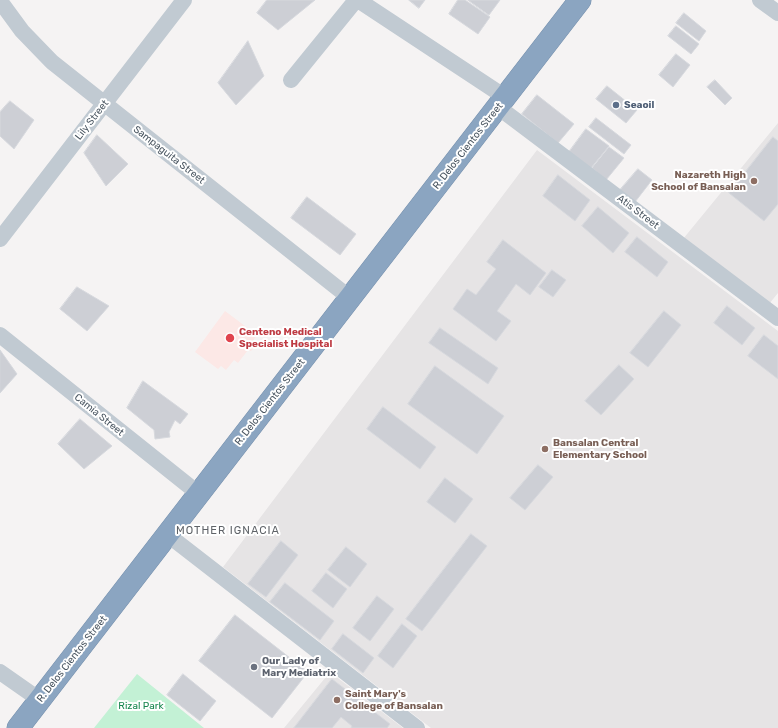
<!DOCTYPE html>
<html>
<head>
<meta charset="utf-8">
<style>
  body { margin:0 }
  canvas { display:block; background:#f5f3f3 }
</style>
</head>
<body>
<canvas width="778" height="728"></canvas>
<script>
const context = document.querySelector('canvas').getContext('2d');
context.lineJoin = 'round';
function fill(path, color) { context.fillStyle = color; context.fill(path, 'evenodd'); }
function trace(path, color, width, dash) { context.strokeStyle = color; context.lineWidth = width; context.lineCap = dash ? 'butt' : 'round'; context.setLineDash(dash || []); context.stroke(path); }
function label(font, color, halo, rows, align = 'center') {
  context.font = font + ' Rubik,sans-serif'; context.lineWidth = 4; context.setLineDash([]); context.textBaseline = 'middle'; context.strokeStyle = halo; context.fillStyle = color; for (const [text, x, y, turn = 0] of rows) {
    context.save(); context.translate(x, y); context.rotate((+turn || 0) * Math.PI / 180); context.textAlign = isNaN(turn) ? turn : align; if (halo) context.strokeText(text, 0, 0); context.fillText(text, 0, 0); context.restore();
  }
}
const education = new Path2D(`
  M 778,123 L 778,293 L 769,304 L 683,239 Z
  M 537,150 L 778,331 L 778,728 L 431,728 L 223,567 Z
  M 330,672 L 403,728 L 284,728 Z`);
const medical = new Path2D(`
  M 225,311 L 257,335 L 253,341 L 257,344 L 251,351 L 248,350 L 238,363 L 234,360 L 226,370 L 221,366 L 218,369 L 195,352 Z`);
const green = new Path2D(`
  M 137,674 L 204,728 L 94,728 Z`);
const building = new Path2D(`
  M 267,0 L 315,0 L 278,30 L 257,13 Z
  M 409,0 L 425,0 L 419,8 Z
  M 458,0 L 465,0 L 490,17 L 478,34 L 449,14 Z
  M 468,0 L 500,0 L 489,15 Z
  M 684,13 L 706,31 L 699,41 L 676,23 Z
  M 676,26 L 699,44 L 691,54 L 668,36 Z
  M 248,41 L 264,76 L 236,105 L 218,83 Z
  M 676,54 L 690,65 L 673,87 L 659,75 Z
  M 715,80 L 732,98 L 725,105 L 707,87 Z
  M 607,86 L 637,110 L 626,123 L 596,99 Z
  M 537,95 L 574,124 L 558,143 L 522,114 Z
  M 10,101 L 34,120 L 14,149 L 0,136 L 0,112 Z
  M 596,118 L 631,145 L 624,154 L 589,127 Z
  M 586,129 L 609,146 L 591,168 L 569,152 Z
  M 97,135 L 128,164 L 106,186 L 84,153 Z
  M 773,137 L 778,141 L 778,204 L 764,221 L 729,193 Z
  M 609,147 L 624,158 L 606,180 L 592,168 Z
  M 638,169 L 652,180 L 635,202 L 620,190 Z
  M 558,175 L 590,200 L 575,221 L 543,196 Z
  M 307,197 L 356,234 L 340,255 L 291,218 Z
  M 598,207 L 629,233 L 613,253 L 582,226 Z
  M 637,237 L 668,262 L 657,277 L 625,252 Z
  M 503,240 L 546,273 L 530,295 L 516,284 L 497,311 L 511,321 L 496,341 L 453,309 L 467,289 L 476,295 L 496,269 L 487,262 Z
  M 552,270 L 566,280 L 553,297 L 539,287 Z
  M 77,287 L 109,306 L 87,331 L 60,309 Z
  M 727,306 L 755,328 L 742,345 L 714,323 Z
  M 664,311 L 681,325 L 648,367 L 630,353 Z
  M 440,328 L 498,368 L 488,384 L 429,343 Z
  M 764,335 L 778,346 L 778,379 L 748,356 Z
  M 0,350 L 17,374 L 0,393 Z
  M 619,365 L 634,379 L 601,415 L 585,401 Z
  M 435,366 L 504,416 L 477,454 L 408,404 Z
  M 143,381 L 188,414 L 180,424 L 175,420 L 169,432 L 170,437 L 155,439 L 154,430 L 127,408 Z
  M 383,407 L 436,447 L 420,469 L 367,429 Z
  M 80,419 L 112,446 L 84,469 L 58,444 Z
  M 538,465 L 553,477 L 525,510 L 510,498 Z
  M 445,478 L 473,499 L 455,523 L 427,502 Z
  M 471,534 L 487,546 L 422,631 L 406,619 Z
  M 281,541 L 298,555 L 266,597 L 248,584 Z
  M 346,547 L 367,564 L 350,587 L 328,570 Z
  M 326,573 L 347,589 L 333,608 L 312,591 Z
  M 285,583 L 334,621 L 320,640 L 270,602 Z
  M 377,596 L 394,609 L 370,641 L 353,628 Z
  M 235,615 L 308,672 L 272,718 L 199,661 Z
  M 402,624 L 417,636 L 393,668 L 378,656 Z
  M 343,634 L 374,658 L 363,673 L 332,649 Z
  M 183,674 L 216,701 L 200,721 L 167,695 Z
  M 332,679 L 390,724 L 387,728 L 351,728 L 352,726 L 341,717 L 332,728 L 294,728 Z`);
const minor = new Path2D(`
  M 358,0 L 505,97
  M 760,0 L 778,13
  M 0,1 L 22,31 L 52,62 L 350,298
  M 291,80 L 356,0
  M 498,107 L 778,318
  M 0,239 L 184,0
  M 0,335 L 199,494
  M 168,535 L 417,728
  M 0,672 L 40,700`);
const highway = new Path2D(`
  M 18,728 L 580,0`);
const markers = [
  [616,105,4,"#5c6f8a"],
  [754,181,4,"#8d6e63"],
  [230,338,5,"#e0444e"],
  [545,449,4,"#8d6e63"],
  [254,667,4,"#6b7280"],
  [337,700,4,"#8d6e63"]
];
const serviceNames = [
  ["Seaoil",624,105]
];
const streetNames = [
  ["Lily Street",92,120,-52],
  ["R. Delos Cientos Street",468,146,-52],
  ["Sampaguita Street",169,155,38],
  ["Atis Street",638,212,37],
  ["R. Delos Cientos Street",270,402,-52],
  ["Camia Street",99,415,39],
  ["R. Delos Cientos Street",72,659,-52]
];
const educationNames = [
  ["Nazareth High",746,175,"right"],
  ["School of Bansalan",746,187,"right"],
  ["Bansalan Central",553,443],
  ["Elementary School",553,455],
  ["Saint Mary's",345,694],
  ["College of Bansalan",345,706]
];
const healthNames = [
  ["Centeno Medical",239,332],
  ["Specialist Hospital",239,344]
];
const worshipNames = [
  ["Our Lady of",262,661],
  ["Mary Mediatrix",262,673]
];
const parkNames = [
  ["Rizal Park",141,706]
];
const neighbourhoodNames = [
  ["MOTHER IGNACIA",228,531]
];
fill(education, '#e6e4e5');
fill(medical, '#fce8e6');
fill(green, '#c3f1d5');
fill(building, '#cdcfd5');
trace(building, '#d7d9de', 1);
trace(highway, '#7690ad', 23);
trace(minor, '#c1cad2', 16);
trace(highway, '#8ba5c1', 22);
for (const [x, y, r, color] of markers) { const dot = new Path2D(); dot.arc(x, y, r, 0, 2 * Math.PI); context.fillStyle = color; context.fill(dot); trace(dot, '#fff', 1.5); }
label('bold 10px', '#4e5e75', '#fff', serviceNames, 'left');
label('10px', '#4a5661', '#fff', streetNames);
label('bold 10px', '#785e54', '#fff', educationNames, 'left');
label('bold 10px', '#be3a42', '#fff', healthNames, 'left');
label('bold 10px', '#5b616d', '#fff', worshipNames, 'left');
label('10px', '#17864f', '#fff', parkNames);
context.letterSpacing = '1px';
label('11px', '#5f6368', '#fff', neighbourhoodNames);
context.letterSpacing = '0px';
</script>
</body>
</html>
